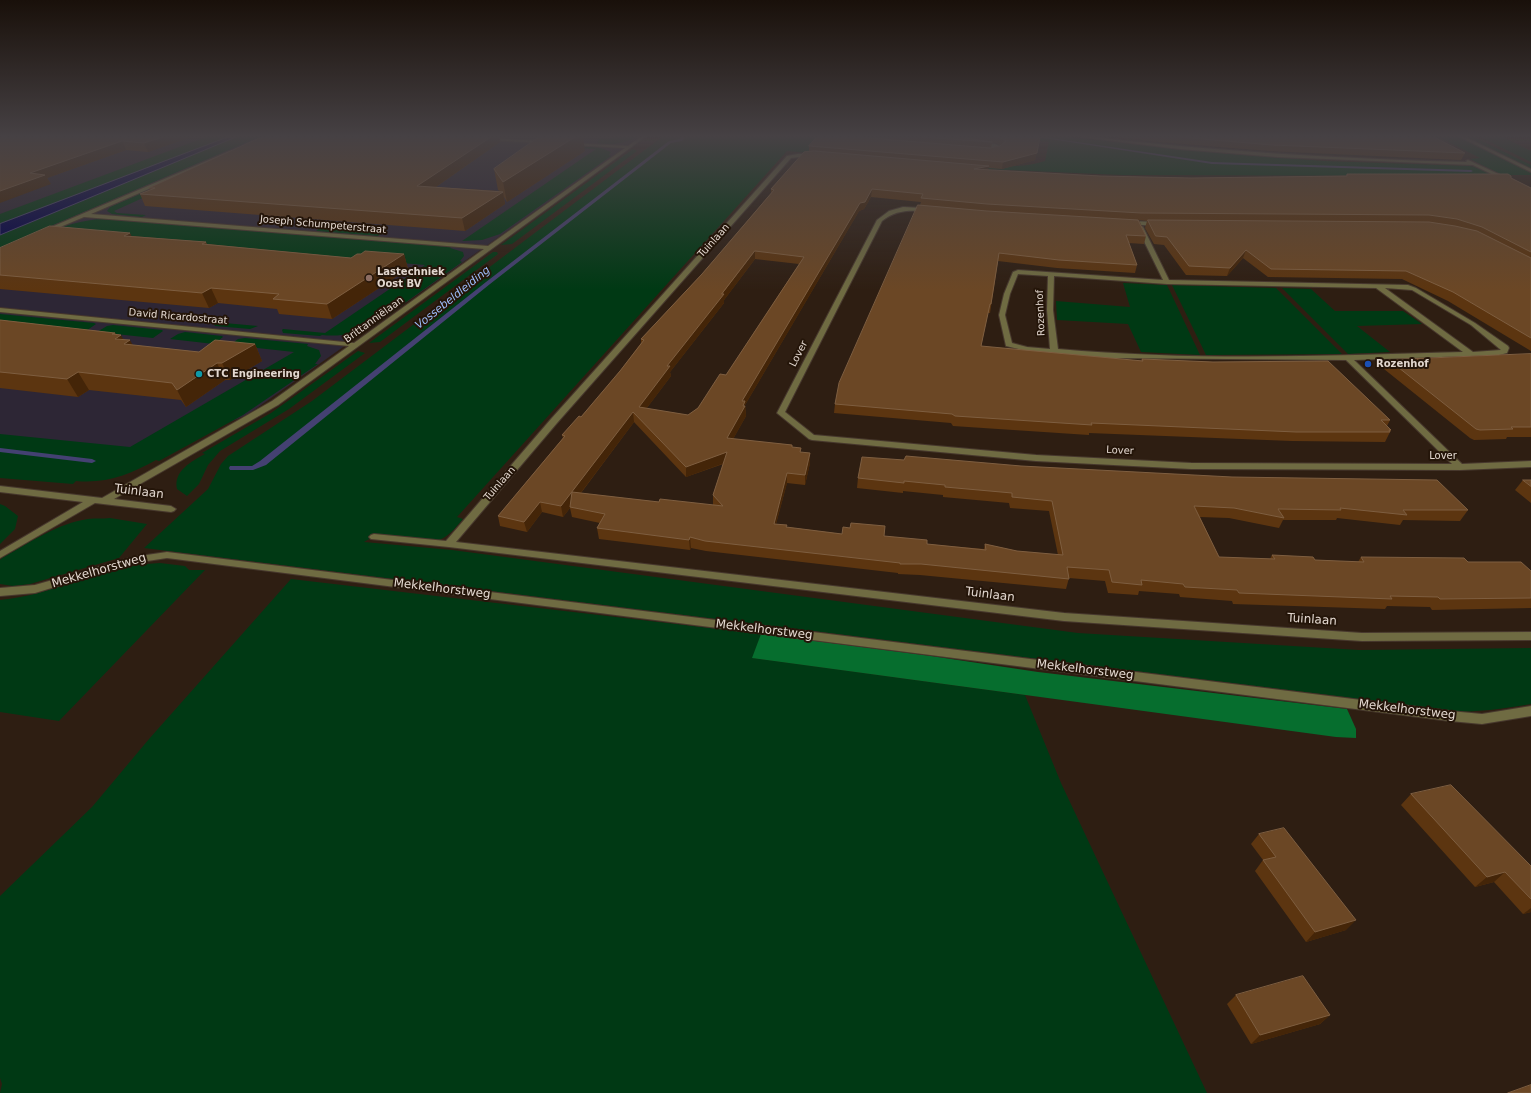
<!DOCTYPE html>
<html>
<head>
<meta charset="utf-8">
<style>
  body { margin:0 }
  canvas { display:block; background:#2e1e12 }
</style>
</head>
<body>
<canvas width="1531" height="1093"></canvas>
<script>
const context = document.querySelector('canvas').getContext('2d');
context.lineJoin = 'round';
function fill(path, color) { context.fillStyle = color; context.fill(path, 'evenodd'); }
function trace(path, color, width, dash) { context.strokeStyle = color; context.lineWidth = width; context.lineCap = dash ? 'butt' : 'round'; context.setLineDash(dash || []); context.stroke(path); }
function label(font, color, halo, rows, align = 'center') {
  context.font = font + ' "DejaVu Sans",sans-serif'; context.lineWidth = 4; context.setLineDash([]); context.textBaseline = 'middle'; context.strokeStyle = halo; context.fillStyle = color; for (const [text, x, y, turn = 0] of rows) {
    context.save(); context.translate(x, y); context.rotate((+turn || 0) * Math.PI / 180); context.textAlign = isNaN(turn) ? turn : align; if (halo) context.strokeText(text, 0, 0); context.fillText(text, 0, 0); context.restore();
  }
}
const commercial = new Path2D(`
  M 0,137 L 640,137 L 247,415 L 115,468 L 0,457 Z`);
const green = new Path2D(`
  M 206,137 L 228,137 L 0,224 L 0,214 Z
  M 236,137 L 259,137 L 0,248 L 0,235 Z
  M 613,137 L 637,137 C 627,143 604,147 597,142 L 600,138 L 609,139 Z
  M 662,137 L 817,137 L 901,161 L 787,151 L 457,517 L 463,519 C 455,528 448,538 436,541 C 413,538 383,529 364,542 L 452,550 L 1078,633 L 1359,650 L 1531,648 L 1531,704 C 1504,709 1476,712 1448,712 C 1415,711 1377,702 1345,697 L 144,548 L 208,489 L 221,464 L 228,456 L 312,401 Z
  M 1010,137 L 1066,137 L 1231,154 L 1324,161 L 1470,166 L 1478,168 L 1489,173 L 1489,176 L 1487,176 L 1122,175 L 986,169 L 931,156 C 969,162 1007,173 1045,161 L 1049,142 Z
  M 1439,137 L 1459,137 L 1531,173 L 1531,175 L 1502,175 L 1470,159 L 1480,158 Z
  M 1464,137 L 1474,137 L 1531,165 L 1531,170 Z
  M 1480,137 L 1503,137 L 1531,151 L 1531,162 Z
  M 586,146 L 598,147 L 611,152 L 609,155 L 611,156 L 500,234 L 482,240 L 462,241 L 596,149 L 579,148 Z
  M 633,149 L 637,151 L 512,244 L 501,245 Z
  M 198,173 L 114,211 L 117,213 L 146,215 L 142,217 L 112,214 L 107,211 L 110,207 L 181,175 Z
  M 102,219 L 451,247 L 450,248 L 463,252 L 464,256 L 460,261 L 462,262 L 374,325 L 370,324 C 357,334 339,337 322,335 L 320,336 L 283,333 L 282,330 L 283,329 L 325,333 L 425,265 L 58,234 L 0,254 C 33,239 65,221 102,219 Z
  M 320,228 L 381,233 L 378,236 L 316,231 Z
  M 493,252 L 497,252 L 498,254 L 380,342 L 369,343 Z
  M 1123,283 L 1167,285 L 1200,355 L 1141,352 L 1128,324 L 1057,320 L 1056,301 L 1130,307 Z
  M 1172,285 L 1276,288 L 1342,354 L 1206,355 Z
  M 1282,288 L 1311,289 L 1335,311 L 1403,311 L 1422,324 L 1357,326 L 1390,352 L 1348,354 Z
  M 0,314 L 94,323 L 96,324 L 86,331 L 0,322 Z
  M 213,322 L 258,326 L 250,329 L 215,326 Z
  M 113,325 L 162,330 L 163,331 L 153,338 L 97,332 L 107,326 Z
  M 185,332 L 222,336 L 223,337 L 214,344 L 170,339 L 178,334 Z
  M 245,338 L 308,344 L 307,346 L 319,350 L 321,356 L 315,364 L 318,364 L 243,415 L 159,461 L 156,460 C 131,474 106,484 76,481 L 73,484 L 0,478 L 0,434 L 130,447 L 294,352 L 230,345 L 238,339 Z
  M 358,351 L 365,353 L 289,409 L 220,451 L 208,465 L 199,484 L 187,496 L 177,489 C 173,471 192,461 205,454 L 202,453 L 271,413 Z
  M 0,504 L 5,506 L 18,516 L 15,529 L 0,544 Z
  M 110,518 L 147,524 L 119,558 L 30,584 L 13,586 L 0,584 L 0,560 L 2,558 C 29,543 58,523 88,519 C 96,518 103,519 110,518 Z
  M 160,563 L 185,566 L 189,570 L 205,570 L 59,721 L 0,712 L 0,600 C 55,595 104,565 160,563 Z
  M 291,579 L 761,634 L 753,658 L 1025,695 L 1061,783 L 1207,1093 L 0,1093 L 2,1084 L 0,1078 L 0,896 L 92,807 L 149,739 Z`);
const forest = new Path2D(`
  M 761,634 L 931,656 L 1038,672 L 1347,709 L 1356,729 L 1356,738 L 1336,737 L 752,658 Z`);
const water = new Path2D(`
  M 228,137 L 236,137 L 0,235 L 0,224 Z`);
const stream = new Path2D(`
  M 681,137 L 685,137 L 682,141 L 671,143 L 490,284 L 266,465 L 253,470 L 230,470 L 229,468 L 230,466 L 252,466 L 260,461 L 486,282 L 669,141 L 680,139 Z
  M 1037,137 L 1044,137 L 1212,162 L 1471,170 L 1473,171 L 1471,172 L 1212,164 Z
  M 0,448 L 92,459 L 96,461 L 92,463 L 0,452 Z`);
const minor = new Path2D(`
  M 641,137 L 645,137 L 278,405 L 114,499 L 171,506 L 176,509 L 174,511 L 171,512 L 95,503 L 0,558 L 0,551 L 83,502 L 0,492 L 0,486 L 102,498 L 272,401 L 349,346 L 0,312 L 0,308 L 354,343 L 484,249 L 84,217 L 46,233 L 42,233 L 42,231 L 230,151 L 232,153 L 91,214 L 488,246 L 625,148 L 571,145 L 569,143 L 628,146 Z
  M 1081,137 L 1091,137 C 1216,151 1341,159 1467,162 L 1466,161 L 1468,160 L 1531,189 L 1531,193 L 1473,165 L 1278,157 L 1180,149 Z
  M 1460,137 L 1465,137 L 1531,169 L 1531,172 Z
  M 487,138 L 545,141 L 547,142 L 545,143 L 485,140 Z
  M 979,142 L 995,144 L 1003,148 L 1002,151 L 989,153 L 989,151 L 998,149 L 977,144 Z
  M 798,154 L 813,154 L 815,155 L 791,158 L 557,423 L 456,542 L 1064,613 L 1362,633 L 1531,632 L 1531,640 L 1362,641 L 1064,621 L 449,547 L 371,539 L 369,537 L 371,535 L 374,534 L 446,541 L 551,419 L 787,156 Z
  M 903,207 L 923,208 L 933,210 L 930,212 C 912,210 897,209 882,221 L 785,412 L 814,435 L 1036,455 L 1191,463 L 1452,464 L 1346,360 L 1107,358 L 1027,351 L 1006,346 L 999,315 L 1004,294 L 1013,272 L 1018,270 L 1163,280 L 1137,227 L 1140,225 L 1143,227 L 1169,280 L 1408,285 L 1416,288 L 1475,323 L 1508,346 L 1509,348 L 1507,353 L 1499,355 L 1354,360 L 1462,464 L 1531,461 L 1531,467 L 1460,470 L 1191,469 L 1036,461 L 812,440 L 809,439 L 777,413 L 877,220 L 889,211 ZM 1018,274 L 1048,276 L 1047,310 L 1050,349 L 1027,347 L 1012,343 L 1005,315 L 1010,294 ZM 1054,276 L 1167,284 L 1376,288 L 1463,352 C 1329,356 1192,361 1058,349 L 1053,310 ZM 1385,288 L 1412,290 L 1471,325 L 1501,350 L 1473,352 Z
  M 1127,221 L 1159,222 L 1162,224 L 1159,226 L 1125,224 L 1125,222 Z
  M 167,552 L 1450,711 L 1482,714 L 1531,706 L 1531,716 L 1482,724 L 1450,721 L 167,558 L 134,563 L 35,593 L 0,596 L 0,588 L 35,585 L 133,557 Z`);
const wall = new Path2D(`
  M 0,137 L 191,137 L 148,152 L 126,150 L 47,178 L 51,184 Z
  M 262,137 L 509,137 L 506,138 L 500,138 L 500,142 L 436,187 L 500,191 L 498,190 L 494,169 L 585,151 L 507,202 L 504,197 L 505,204 L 465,231 L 145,206 L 140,194 L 150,190 L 149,188 Z
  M 817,137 L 1040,137 L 1035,160 L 1002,169 L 988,168 L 988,170 L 1100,176 L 1191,178 L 1346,176 L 1347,174 L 1511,178 L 1531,188 L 1531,351 L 1448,301 L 1402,279 L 1268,277 L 1243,258 L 1227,276 L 1186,275 L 1164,245 L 1154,244 L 1145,228 L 1147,221 L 1139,220 L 1146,236 L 1144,244 L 1129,243 L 1137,265 L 1135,273 L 1057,268 L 998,261 L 990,313 L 988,313 L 981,347 L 1141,361 L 1142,359 L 1390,420 L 1387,426 L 1391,430 L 1385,442 L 1292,441 L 1089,433 L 1089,435 L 953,426 L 951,423 L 834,413 L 835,404 L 920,205 L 921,202 L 871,197 L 864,209 L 859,211 L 745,405 L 746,416 L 733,439 L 792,445 L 792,447 L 801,452 L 810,463 L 805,485 L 787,483 L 776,524 L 787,527 L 842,534 L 884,536 L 927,544 L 984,549 L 985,544 L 1017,551 L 1058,555 L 1049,511 L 1010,508 L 1009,503 L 943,497 L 943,495 L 903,491 L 903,493 L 857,488 L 858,478 L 1468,510 L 1460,521 L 1403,520 L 1400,525 L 1337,518 L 1336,520 L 1283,520 L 1279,528 L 1229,518 L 1200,517 L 1219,557 L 1270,559 L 1272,555 L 1315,560 L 1358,562 L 1361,557 L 1468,562 L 1531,571 L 1531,608 L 1432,610 L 1430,607 L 1387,606 L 1385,609 L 1233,604 L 1232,601 L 1180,597 L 1179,594 L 1139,591 L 1138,595 L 1108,593 L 1105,581 L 1069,578 L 1066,589 L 920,575 L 898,574 L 898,573 L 706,551 L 691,548 L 690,550 L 599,539 L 597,528 L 600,523 L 572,517 L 570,508 L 563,517 L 542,512 L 527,532 L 500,526 L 498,516 L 563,438 L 562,435 L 581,417 L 620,371 L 641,343 L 641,339 L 702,274 L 771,193 L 771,189 L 809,151 L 809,146 ZM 992,143 L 998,144 L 1001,146 L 1000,146 L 991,148 ZM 755,259 L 799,264 L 726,375 L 698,408 L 688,415 L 646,409 L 671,376 L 670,372 L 724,303 L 724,300 ZM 634,422 L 686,477 L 723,464 L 713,495 L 713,505 L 659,502 L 581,493 Z
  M 1117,137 L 1434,137 L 1465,153 L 1461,160 L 1270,151 L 1158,142 Z
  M 132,236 L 206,242 L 207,244 L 351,258 L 404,254 L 408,269 L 332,319 L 279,314 L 277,309 L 218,303 L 209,308 L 0,289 L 0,248 Z
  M 0,320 L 115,333 L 116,334 L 133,345 L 199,352 L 255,344 L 262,361 L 230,380 L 225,380 L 186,407 L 181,400 L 89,390 L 78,397 L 0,388 Z
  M 1531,354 L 1531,437 L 1507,437 L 1506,439 L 1474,440 L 1470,438 L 1384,369 L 1389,360 Z
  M 1523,480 L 1531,480 L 1531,503 L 1515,490 Z
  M 1411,794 L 1531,866 L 1531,912 L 1523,914 L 1494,882 L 1475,887 L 1401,805 Z
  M 1259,834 L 1346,930 L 1306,942 L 1255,871 L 1263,860 L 1251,844 Z
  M 1236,995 L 1330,1015 L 1320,1024 L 1251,1044 L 1227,1004 Z`);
const shadedWall = new Path2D(`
  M 163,137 L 191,137 L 148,152 L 144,143 Z
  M 491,137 L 499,137 L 500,142 L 420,198 L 417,186 Z
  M 575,137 L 583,137 L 585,151 L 507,202 L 503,182 Z
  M 1040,137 L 1035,160 L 1002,169 L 1003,162 Z
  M 122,141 L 126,150 L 47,178 L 51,184 L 0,203 L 0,191 L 30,173 Z
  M 989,166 L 988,173 L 974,169 Z
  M 872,189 L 871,197 L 864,209 L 859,211 L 745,405 L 746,416 L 728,448 L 727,438 L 742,401 L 860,203 Z
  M 503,192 L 505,204 L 465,231 L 462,218 Z
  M 130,233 L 137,246 L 124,236 Z
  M 1246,250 L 1243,258 L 1227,276 L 1230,268 Z
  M 755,251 L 755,259 L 724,300 L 724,303 L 670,372 L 671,376 L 640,417 L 639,407 L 667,366 Z
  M 404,254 L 408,269 L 332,319 L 327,304 Z
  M 211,288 L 218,303 L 209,308 L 202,293 Z
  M 115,333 L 117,337 L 121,335 L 125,343 L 130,340 L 139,357 L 124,355 L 112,334 Z
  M 255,344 L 262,361 L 230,380 L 222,363 Z
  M 217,363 L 225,380 L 186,407 L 177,390 Z
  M 78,372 L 89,390 L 78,397 L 67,379 Z
  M 633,412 L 634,422 L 570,507 L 570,508 L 563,517 L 561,506 Z
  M 727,452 L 727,462 L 686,477 L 686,467 Z
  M 810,453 L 810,463 L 805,485 L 805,475 Z
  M 787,473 L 787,483 L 773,534 L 774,524 Z
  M 540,502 L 542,512 L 527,532 L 524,522 Z
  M 690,537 L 691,548 L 690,550 L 689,540 Z
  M 1505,872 L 1494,882 L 1475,887 L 1487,877 Z
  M 1531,908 L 1531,912 L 1523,914 Z
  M 1356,920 L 1346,930 L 1306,942 L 1315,932 Z
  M 1330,1015 L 1320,1024 L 1251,1044 L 1260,1035 Z`);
const building = new Path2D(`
  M 0,137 L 163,137 L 144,143 L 122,141 L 30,173 L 45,175 L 0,191 Z
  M 262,137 L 491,137 L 417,186 L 503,192 L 462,218 L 140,194 L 155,188 L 149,188 Z
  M 539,137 L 575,137 L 503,182 L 494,169 Z
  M 817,137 L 867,137 L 870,138 L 990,148 L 1000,146 L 1006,141 L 999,137 L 996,137 L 1040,137 L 1037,153 L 1003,162 L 809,146 Z
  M 922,137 L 959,137 L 992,142 Z
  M 1180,137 L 1434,137 L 1465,153 L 1272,145 Z
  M 815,151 L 989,166 L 974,169 L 1100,176 L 1191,178 L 1347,176 L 1347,174 L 1508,174 L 1511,176 L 1511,178 L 1531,188 L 1531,252 L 1482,227 L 1457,219 L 1429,215 L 1141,213 L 987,204 L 921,198 L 923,194 L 872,189 L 865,202 L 860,203 L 742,401 L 745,401 L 743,406 L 745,406 L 727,438 L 792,445 L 792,447 L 801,448 L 800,452 L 810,453 L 805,475 L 787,473 L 774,524 L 787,525 L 786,527 L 842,534 L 843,527 L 850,528 L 851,523 L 885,526 L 884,536 L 927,540 L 927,544 L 986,550 L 985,544 L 1017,551 L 1063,555 L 1052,501 L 1012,497 L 1012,493 L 945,487 L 945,485 L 924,483 L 904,481 L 904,483 L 858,478 L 862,457 L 904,460 L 906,456 L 1021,466 L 1232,477 L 1437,480 L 1468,510 L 1403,510 L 1407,515 L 1340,508 L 1341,510 L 1278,509 L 1284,518 L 1234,508 L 1194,506 L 1219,557 L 1275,559 L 1272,555 L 1313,557 L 1315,560 L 1364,562 L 1361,557 L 1464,558 L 1468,562 L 1521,562 L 1531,571 L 1531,598 L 1440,599 L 1438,597 L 1390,596 L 1392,599 L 1239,593 L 1237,590 L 1185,587 L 1183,584 L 1141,580 L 1142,585 L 1112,582 L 1109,570 L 1067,567 L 1069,579 L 921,564 L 900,564 L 900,563 L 705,541 L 690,537 L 689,540 L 597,528 L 605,514 L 570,507 L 572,492 L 659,502 L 660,499 L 723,506 L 713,495 L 727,452 L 686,467 L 633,412 L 561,506 L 540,502 L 524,522 L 498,516 L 565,436 L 562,435 L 579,416 L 581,417 L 620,371 L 644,340 L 641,339 L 702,274 L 774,190 L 771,189 L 804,152 ZM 755,251 L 804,257 L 726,375 L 720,374 L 698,408 L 688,415 L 639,407 L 670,366 L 667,366 L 724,294 L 722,294 Z
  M 918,205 L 987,211 L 1138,220 L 1146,236 L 1126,235 L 1137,265 L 1059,260 L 999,253 L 991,304 L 990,304 L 981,346 L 1143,361 L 1142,359 L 1213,362 L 1328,361 L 1390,420 L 1381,420 L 1391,430 L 1389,430 L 1390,432 L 1296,432 L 1091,423 L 1092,425 L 955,416 L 952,414 L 835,404 L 839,383 Z
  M 1148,220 L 1429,222 L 1455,226 L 1477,231 L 1531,258 L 1531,338 L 1453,292 L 1406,271 L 1271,269 L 1246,250 L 1230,268 L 1189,266 L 1167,237 L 1156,236 Z
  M 50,226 L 130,233 L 124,236 L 206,242 L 202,244 L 351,258 L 357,254 L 361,254 L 365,251 L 404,254 L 327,304 L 273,299 L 279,294 L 211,288 L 202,293 L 0,275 L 0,248 Z
  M 0,320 L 115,333 L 112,334 L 121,335 L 115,339 L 130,340 L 124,344 L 199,352 L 215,340 L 255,344 L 222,363 L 217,363 L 177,390 L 172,383 L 78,372 L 67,379 L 0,372 Z
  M 1531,354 L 1531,427 L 1511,427 L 1513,429 L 1480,430 L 1476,429 L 1389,360 Z
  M 1523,480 L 1531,480 L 1531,486 Z
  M 1451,785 L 1531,866 L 1531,899 L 1505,872 L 1487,877 L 1411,794 Z
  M 1284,828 L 1356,920 L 1315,932 L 1263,860 L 1276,857 L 1259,834 Z
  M 1303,976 L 1330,1015 L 1260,1035 L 1236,995 Z
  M 1531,1085 L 1531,1093 L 1508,1093 Z`);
const markers = [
  [369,278,4,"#8d6e63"],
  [1368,364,4,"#1a4fb4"],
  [199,374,4,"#0f9aa8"]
];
const farStreetnames = [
  ["Joseph Schumpeterstraat",323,225,5],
  ["Tuinlaan",714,241,-48],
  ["Rozenhof",1041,313,-92],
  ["David Ricardostraat",178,317,5],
  ["Brittanniëlaan",374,320,-36],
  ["Lover",799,354,-63],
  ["Lover",1120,451,3],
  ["Lover",1443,456],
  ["Tuinlaan",500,484,-49]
];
const farPoinames = [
  ["Lastechniek",377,272],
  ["Oost BV",377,284],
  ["Rozenhof",1376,364],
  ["CTC Engineering",207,374]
];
const farWaternames = [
  ["Vossebeldleiding",453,298,-39]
];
const streetNames = [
  ["Tuinlaan",139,492,7],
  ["Mekkelhorstweg",99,571,-16],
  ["Mekkelhorstweg",442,589,7],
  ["Tuinlaan",990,595,7],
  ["Tuinlaan",1312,620,4],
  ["Mekkelhorstweg",764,630,7],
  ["Mekkelhorstweg",1085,670,7],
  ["Mekkelhorstweg",1407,710,7]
];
fill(commercial, '#2d2635');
fill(green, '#003914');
fill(forest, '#066e2e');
fill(water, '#00004a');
trace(water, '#444172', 1);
fill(stream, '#444172');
trace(minor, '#47382d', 2);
fill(minor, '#6f6b42');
fill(wall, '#5c3510');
fill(shadedWall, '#442508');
fill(building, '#6b4725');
trace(building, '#7e5e40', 1);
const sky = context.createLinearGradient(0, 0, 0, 290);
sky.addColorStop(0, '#19100a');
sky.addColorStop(0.47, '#464144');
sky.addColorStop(1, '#46414400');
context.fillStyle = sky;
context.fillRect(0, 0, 1531, 290);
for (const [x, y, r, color] of markers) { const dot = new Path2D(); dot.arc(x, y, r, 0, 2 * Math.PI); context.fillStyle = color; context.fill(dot); trace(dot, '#241509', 1.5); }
label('10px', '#e3d8d0', '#241509', farStreetnames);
label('bold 10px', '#e3d8d0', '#241509', farPoinames, 'left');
label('italic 11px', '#9ebefc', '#241509', farWaternames);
label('12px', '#e3d8d0', '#241509', streetNames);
</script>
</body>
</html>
